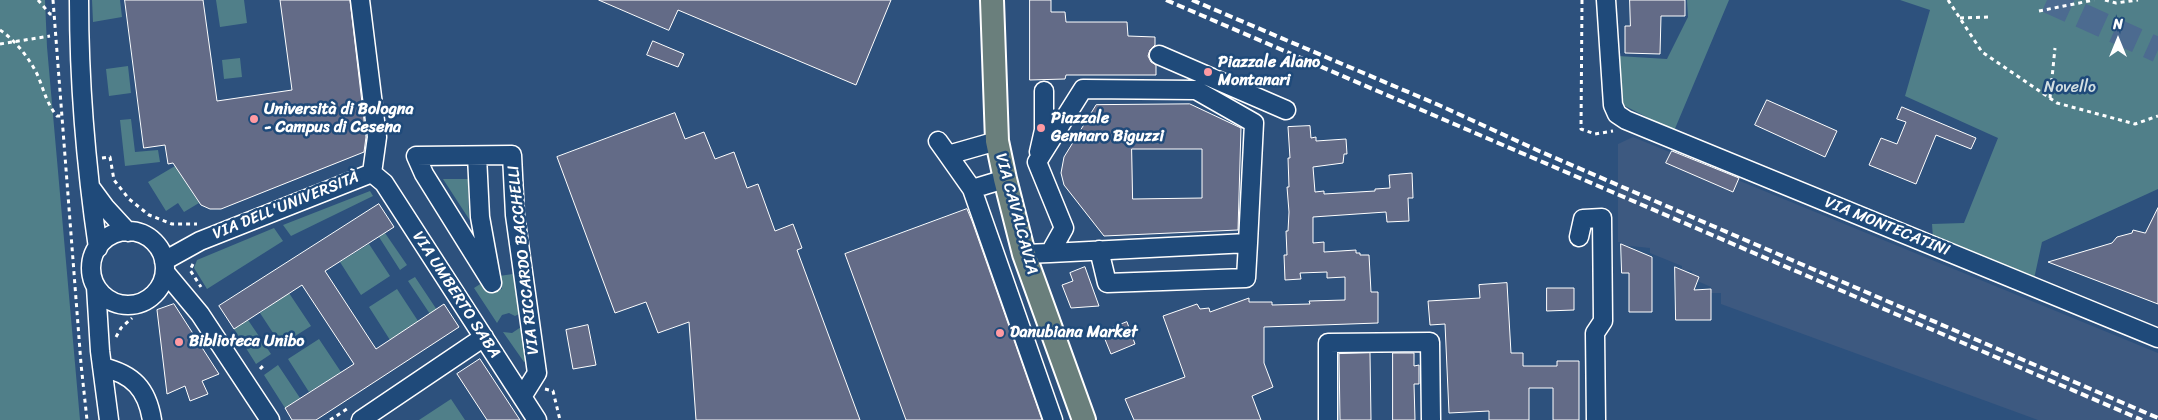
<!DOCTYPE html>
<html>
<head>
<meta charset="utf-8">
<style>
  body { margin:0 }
  #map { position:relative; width:2158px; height:420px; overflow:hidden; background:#2d517d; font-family:Sriracha,sans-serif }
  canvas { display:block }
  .north { position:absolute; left:2093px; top:15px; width:50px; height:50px; -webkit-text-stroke:4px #1f4a7a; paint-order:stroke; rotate:0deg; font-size:14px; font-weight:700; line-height:20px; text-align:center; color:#fff }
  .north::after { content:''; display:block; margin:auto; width:18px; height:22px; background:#fff; clip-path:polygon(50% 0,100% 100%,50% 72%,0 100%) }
</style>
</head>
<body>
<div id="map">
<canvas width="2158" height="420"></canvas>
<div class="north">N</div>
</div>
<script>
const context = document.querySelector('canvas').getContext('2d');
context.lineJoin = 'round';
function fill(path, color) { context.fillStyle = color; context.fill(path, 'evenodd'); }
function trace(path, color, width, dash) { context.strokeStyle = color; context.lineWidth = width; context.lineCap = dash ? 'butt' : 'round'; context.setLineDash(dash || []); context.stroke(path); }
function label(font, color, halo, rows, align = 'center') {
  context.font = font + ' Sriracha,sans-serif'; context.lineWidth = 5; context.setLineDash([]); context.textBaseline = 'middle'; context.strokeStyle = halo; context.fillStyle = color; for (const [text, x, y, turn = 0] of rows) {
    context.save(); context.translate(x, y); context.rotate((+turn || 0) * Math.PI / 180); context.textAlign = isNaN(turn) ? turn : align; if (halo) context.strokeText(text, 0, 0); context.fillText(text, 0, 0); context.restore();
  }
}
const built = new Path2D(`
  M 1633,137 L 2158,353 L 2158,420 L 2038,420 L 1721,304 L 1721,293 L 1711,293 L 1711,287 L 1693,279 L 1692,271 L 1682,270 L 1682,266 L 1650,253 L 1650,248 L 1621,245 L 1621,242 L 1618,242 L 1618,144 Z`);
const green = new Path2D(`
  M 0,0 L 45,0 L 47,47 L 80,420 L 0,420 Z
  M 92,0 L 120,0 L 122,17 L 93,22 Z
  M 216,0 L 244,0 L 247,23 L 220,27 Z
  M 1687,0 L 1729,0 L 1674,131 L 1625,106 L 1618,95 L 1618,56 L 1667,59 L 1688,17 Z
  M 1900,0 L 2158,0 L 2158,189 L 2042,242 L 2034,279 L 1933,238 L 1932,224 L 1964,223 L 1998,138 L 1905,96 L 1930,10 Z
  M 240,58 L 242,77 L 224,79 L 222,60 Z
  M 128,66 L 131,93 L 109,96 L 106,69 Z
  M 131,119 L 135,152 L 158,150 L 160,162 L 125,166 L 120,120 Z
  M 175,166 L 199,203 L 184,212 L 178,203 L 166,211 L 148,182 Z
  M 443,179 L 468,179 L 469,219 Z
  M 370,191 L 373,196 L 291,236 L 283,225 Z
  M 274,228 L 283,241 L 207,289 L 194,268 L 197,260 Z
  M 385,233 L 407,265 L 400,270 L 379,237 Z
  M 369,244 L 390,276 L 361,295 L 340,262 Z
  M 513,274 L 519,314 L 515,316 L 509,313 L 502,315 L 497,323 L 474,288 L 485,281 L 487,292 L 502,289 L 499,276 Z
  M 415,277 L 437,310 L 430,314 L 408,281 Z
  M 397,289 L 418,321 L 390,340 L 369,307 Z
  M 289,293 L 311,326 L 281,345 L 260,313 Z
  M 248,320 L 271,354 L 256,364 L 234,329 Z
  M 521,327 L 527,360 L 524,362 L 503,332 L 512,333 Z
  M 319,339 L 341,372 L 309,392 L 288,359 Z
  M 278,365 L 300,398 L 285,408 L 264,375 Z
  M 451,399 L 465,420 L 419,420 Z`);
const building = new Path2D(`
  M 125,0 L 203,0 L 217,101 L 292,90 L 280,0 L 350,0 L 366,137 L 364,152 L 221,209 L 210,209 L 201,205 L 173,163 L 168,164 L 165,145 L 144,148 Z
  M 599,0 L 891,0 L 856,85 L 678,10 L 669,30 Z
  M 1030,0 L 1051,0 L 1051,12 L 1065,12 L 1066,22 L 1127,22 L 1128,36 L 1155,37 L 1155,45 L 1150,50 L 1148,56 L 1151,62 L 1156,65 L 1156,75 L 1066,75 L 1065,79 L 1030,80 Z
  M 1630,0 L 1685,0 L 1685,16 L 1661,16 L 1660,54 L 1625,53 L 1625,26 L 1630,26 Z
  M 653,41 L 684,54 L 678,67 L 647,55 Z
  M 1767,100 L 1837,131 L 1825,157 L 1755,125 Z
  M 1190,104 L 1241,128 L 1238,230 L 1104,236 L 1064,185 L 1061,173 L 1064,157 L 1096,105 ZM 1132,149 L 1202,149 L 1202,198 L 1133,199 Z
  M 1902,107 L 1976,138 L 1971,149 L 1936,135 L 1916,184 L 1869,165 L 1881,138 L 1897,144 L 1906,122 L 1897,119 Z
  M 675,113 L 685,139 L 704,132 L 715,159 L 734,152 L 747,188 L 758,184 L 775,231 L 793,224 L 802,248 L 797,250 L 860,420 L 696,420 L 689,322 L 658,333 L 646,302 L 615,313 L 557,157 Z
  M 1310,126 L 1311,138 L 1316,137 L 1316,141 L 1346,139 L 1347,154 L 1344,154 L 1343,163 L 1313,167 L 1315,192 L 1324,191 L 1324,194 L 1375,191 L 1375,189 L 1390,188 L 1389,175 L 1412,173 L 1413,198 L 1408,198 L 1409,221 L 1387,222 L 1386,212 L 1313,217 L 1313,243 L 1324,242 L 1324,252 L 1356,250 L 1356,253 L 1360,253 L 1360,255 L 1369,255 L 1371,292 L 1378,292 L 1378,323 L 1264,327 L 1264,363 L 1273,387 L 1252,396 L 1261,420 L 1134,420 L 1125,399 L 1185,377 L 1163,316 L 1197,304 L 1200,309 L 1209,308 L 1210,312 L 1249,298 L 1249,302 L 1272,302 L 1272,305 L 1310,304 L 1309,301 L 1345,300 L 1345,277 L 1327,278 L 1327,272 L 1300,273 L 1301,279 L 1285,280 L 1284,255 L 1287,255 L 1286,231 L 1288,231 L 1289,212 L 1287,187 L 1289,187 L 1288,158 L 1290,158 L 1288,127 Z
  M 1672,151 L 1739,178 L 1733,192 L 1666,163 Z
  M 379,204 L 394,227 L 325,271 L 376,349 L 444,304 L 459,327 L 316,420 L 292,420 L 285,408 L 354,364 L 302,285 L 234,329 L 219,306 Z
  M 2158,208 L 2158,304 L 2048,262 L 2112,243 L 2117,237 L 2132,233 L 2133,230 L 2145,233 Z
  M 967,209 L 972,221 L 1042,420 L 906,420 L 845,254 Z
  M 1621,244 L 1652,257 L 1652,312 L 1629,312 L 1629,273 L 1622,273 Z
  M 1085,267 L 1099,306 L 1071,308 L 1062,285 L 1073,281 L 1070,273 Z
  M 1675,267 L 1699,277 L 1694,290 L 1711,289 L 1711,320 L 1676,320 Z
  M 1507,283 L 1511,353 L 1523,353 L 1523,366 L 1557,366 L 1557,361 L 1579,361 L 1579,420 L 1553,420 L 1553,388 L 1529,388 L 1529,420 L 1489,420 L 1489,411 L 1449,413 L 1445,324 L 1430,325 L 1428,301 L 1480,298 L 1479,285 Z
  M 1547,288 L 1574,288 L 1574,310 L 1547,311 Z
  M 174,304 L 219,374 L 202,381 L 208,394 L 190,401 L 185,386 L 167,394 L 157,310 Z
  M 1127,322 L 1135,344 L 1111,354 L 1102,332 Z
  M 588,325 L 596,365 L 573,369 L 566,330 Z
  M 1370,353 L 1371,420 L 1340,420 L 1339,354 Z
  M 1393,353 L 1414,353 L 1414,366 L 1419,365 L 1419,384 L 1414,384 L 1415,420 L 1393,420 Z
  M 480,359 L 520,420 L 487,420 L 457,374 Z`);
const highwayTunnel = new Path2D(`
  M 2047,0 L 2158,50`);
const path = new Path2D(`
  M 38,0 L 50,14 L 53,14
  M 53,0 L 81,364 L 87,420
  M 1582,0 L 1581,129 L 1595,134 L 1613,131
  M 1948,0 L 1982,52 L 2057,103 L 2135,124 L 2158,116
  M 2105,0 L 2116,3 L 2138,0
  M 2039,11 L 2094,0
  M 1960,18 L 1991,17
  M 0,30 C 16,41 30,59 38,76 C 44,91 47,104 57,116 L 61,116
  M 2050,98 L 2055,48
  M 102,158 L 110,157 L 114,180 L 129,199 L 149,215 L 172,224 L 197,224
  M 193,264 L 190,270 L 201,287
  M 116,337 L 121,328 L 132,318
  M 260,369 L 264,365
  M 545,389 L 553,391 L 560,420
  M 330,420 L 350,407`);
const minor = new Path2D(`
  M 79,0 C 79,83 86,166 98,248
  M 360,0 L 377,137 L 372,173
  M 1606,0 L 1613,105 L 1617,114 L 1626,120 L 2158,338
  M 1159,55 L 1286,110
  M 938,141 L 948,155
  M 997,141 L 948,155 L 972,189 L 1005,179
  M 1039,152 L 1044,130 L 1044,91
  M 477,156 L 480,217 L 492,283 L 424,174 L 416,156 L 512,155 L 515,215 L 537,373 L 522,397
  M 372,173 L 384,183 L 537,420
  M 91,188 L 105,207 L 128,232
  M 972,189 L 1053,420
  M91 268a37 37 0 1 1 74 0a37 37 0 1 1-74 0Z
  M 1579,237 L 1583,219 L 1602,218 L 1603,321 L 1595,333 L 1596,420
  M 1099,250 L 1107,283 L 1246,278 L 1248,243
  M 1024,254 L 1050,253 L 1064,228 L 1037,162 L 1083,89 L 1196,90 L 1254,123 L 1248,243 L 1050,253
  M 164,261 L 200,241 L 372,173
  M 165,272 L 200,314 L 270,420
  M 96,287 L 100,351 L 109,420
  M 102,367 C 133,374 147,389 152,420
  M 361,420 L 484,337
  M 1328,420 L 1328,343 L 1430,342 L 1431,420`);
const major = new Path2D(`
  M 992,0 L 997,141 L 1005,179 L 1024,254 L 1084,420`);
const rail = new Path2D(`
  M 1166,0 L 2142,420
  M 1192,0 L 1441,106 L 1539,151 L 2158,418`);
const pathBridge = new Path2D(`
  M 0,44 L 50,36`);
const markers = [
  [1208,72,5,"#ff9aa2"],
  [254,119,5,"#ff9aa2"],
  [1041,128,5,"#ff9aa2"],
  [1000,333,5,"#ff9aa2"],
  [179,342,5,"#ff9aa2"]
];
const poiNames = [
  ["Piazzale Alano",1218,63],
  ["Montanari",1218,81],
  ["Università di Bologna",264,110],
  ["- Campus di Cesena",264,128],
  ["Piazzale",1051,119],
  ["Gennaro Biguzzi",1051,137],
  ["Danubiana Market",1010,333],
  ["Biblioteca Unibo",189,342]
];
const parkNames = [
  ["Novello",2070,88]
];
const streetNames = [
  ["VIA DELL'UNIVERSITÀ",286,206,-22],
  ["VIA CAVALCAVIA",1016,214,75],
  ["VIA MONTECATINI",1887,227,22],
  ["VIA RICCARDO BACCHELLI",524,260,-96],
  ["VIA UMBERTO SABA",456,295,57]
];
fill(built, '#3d5980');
fill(green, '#507f89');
fill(building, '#636b87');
trace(building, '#fff', 1);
trace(highwayTunnel, '#4c6b90', 25, [25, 12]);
trace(minor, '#fff', 21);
trace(major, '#fff', 26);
trace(path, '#fff', 3, [4, 4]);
trace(minor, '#1f4a7a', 18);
trace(major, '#6a7f7c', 22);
trace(rail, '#fff', 4, [8, 4]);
trace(pathBridge, '#fff', 3, [4, 4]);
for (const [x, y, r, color] of markers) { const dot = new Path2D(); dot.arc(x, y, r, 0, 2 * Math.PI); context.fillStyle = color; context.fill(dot); trace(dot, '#1f4a7a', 2); }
label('bold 16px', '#fff', '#1f4a7a', poiNames, 'left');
label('16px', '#d3dfe2', '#1f4a7a', parkNames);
label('16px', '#fff', '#1f4a7a', streetNames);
</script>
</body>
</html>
